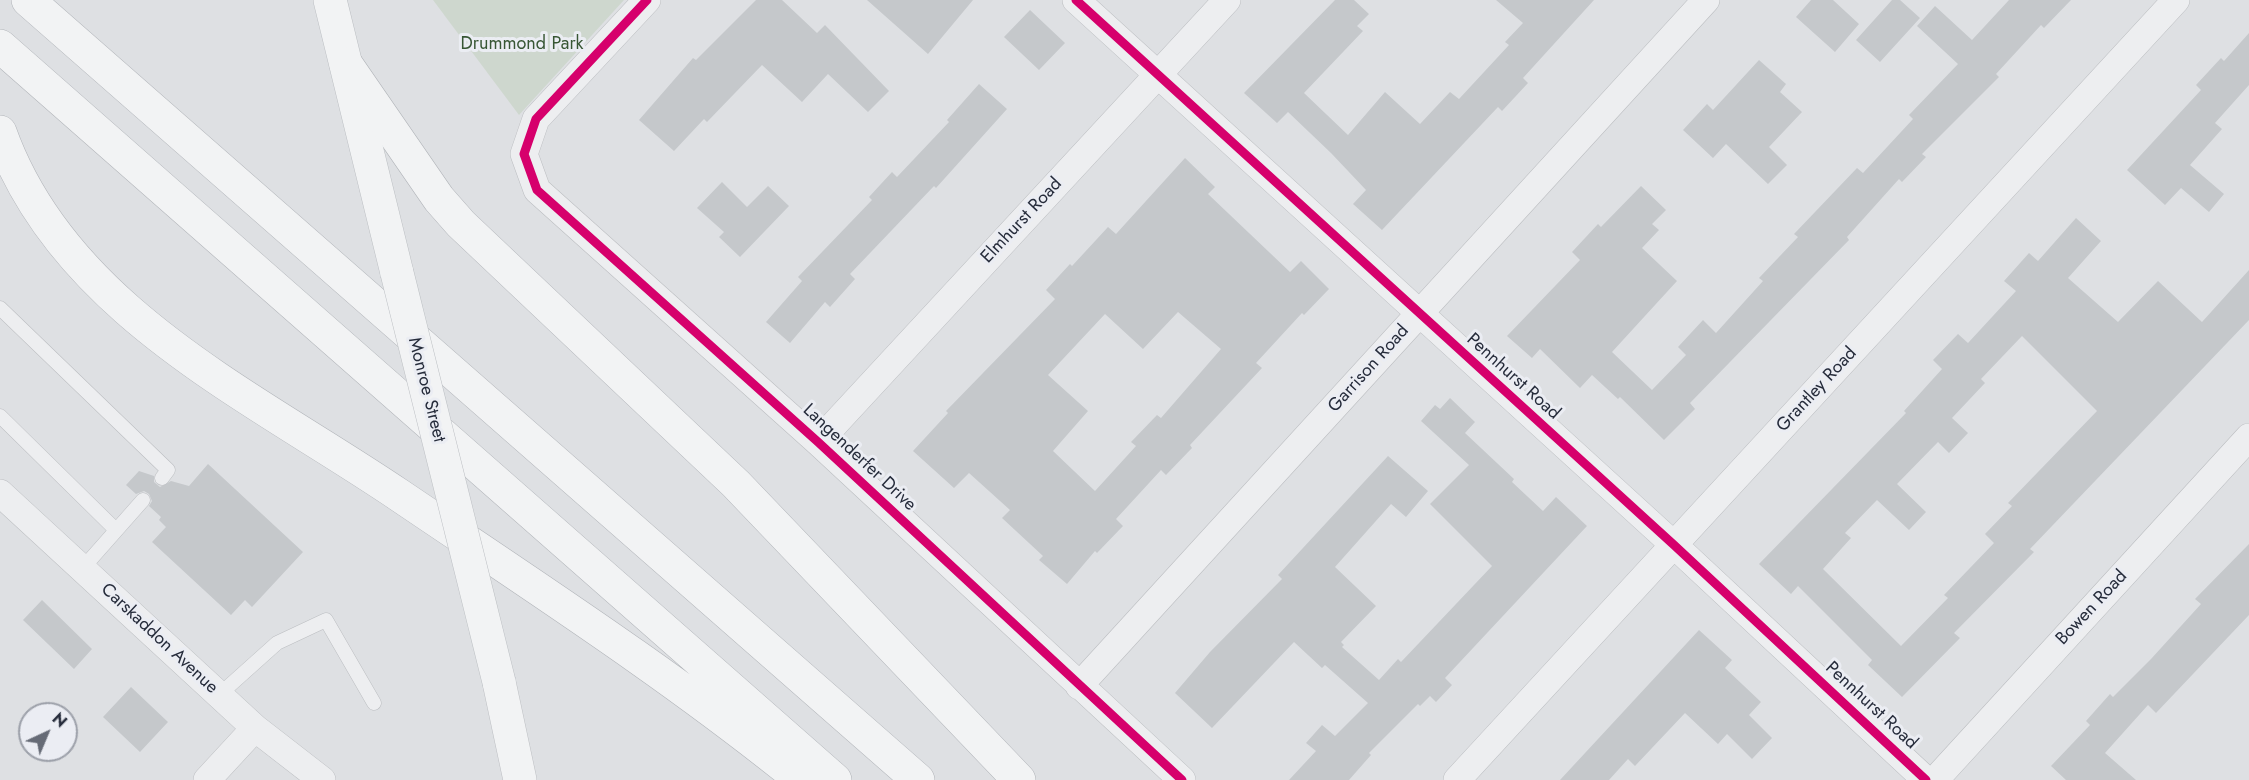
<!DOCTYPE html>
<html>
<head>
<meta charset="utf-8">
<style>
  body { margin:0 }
  #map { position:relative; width:2249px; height:780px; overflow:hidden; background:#dee0e3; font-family:Jost,sans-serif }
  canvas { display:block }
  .north { position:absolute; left:18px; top:702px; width:60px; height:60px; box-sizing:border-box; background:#ebedf3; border:2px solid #9ca0a9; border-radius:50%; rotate:44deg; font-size:16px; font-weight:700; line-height:24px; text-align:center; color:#262c3b }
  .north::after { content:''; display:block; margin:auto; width:21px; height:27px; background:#666b76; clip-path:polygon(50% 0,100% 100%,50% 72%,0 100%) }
</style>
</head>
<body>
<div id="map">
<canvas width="2249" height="780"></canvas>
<div class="north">N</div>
</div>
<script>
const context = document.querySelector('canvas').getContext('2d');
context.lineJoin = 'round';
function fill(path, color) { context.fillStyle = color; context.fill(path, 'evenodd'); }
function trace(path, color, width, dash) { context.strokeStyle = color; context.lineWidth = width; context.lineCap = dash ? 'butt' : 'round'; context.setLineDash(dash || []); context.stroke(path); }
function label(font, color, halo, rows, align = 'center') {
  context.font = font + ' Jost,sans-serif'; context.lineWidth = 6; context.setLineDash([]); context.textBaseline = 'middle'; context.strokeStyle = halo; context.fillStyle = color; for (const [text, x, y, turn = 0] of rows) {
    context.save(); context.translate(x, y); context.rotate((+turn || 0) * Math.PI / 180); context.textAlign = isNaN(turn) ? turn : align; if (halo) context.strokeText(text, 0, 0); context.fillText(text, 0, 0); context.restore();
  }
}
const green = new Path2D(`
  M 433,0 L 624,0 L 519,115 Z`);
const building = new Path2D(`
  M 756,0 L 782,0 L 817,33 L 825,25 L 889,91 L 868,112 L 828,74 L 802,102 L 762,65 L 707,122 L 704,119 L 674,151 L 639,120 L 693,58 L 696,60 Z
  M 867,0 L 973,0 L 928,54 Z
  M 1335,0 L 1354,0 L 1369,14 L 1357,26 L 1363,31 L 1304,93 L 1348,135 L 1385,92 L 1420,124 L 1450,92 L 1459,99 L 1509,45 L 1505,42 L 1523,23 L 1496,0 L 1594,0 L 1523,78 L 1528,83 L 1502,111 L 1498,107 L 1382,230 L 1353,204 L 1366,190 L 1331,153 L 1288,112 L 1277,123 L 1244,93 Z
  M 1811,0 L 1833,0 L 1859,24 L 1835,52 L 1796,17 Z
  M 1892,0 L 1900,0 L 1920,18 L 1880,62 L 1856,40 Z
  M 2009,0 L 2071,0 L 2044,28 L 2041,25 L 1996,74 L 1999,77 L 1922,154 L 1926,157 L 1902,182 L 1899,179 L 1847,237 L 1849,240 L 1690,403 L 1695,409 L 1664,440 L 1620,397 L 1618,399 L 1592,375 L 1580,388 L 1540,349 L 1532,358 L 1507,336 L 1580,260 L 1572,252 L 1598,224 L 1601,227 L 1641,186 L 1666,210 L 1652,224 L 1659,230 L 1642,248 L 1677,281 L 1612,352 L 1652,390 L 1686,355 L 1678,347 L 1703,320 L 1716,333 L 1763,281 L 1759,278 L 1798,237 L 1794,234 L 1857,168 L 1863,173 L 1913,119 L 1909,115 L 1958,64 L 1917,26 L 1935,6 L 1972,40 Z
  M 1030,10 L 1065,43 L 1039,70 L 1004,37 Z
  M 2249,33 L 2249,85 L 2215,123 L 2222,129 L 2190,165 L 2224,194 L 2209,212 L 2181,188 L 2165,205 L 2127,170 L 2201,90 L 2196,85 L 2221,58 L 2224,61 Z
  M 1759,60 L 1786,84 L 1780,92 L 1802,112 L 1769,147 L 1787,165 L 1768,184 L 1726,144 L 1713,158 L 1683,130 L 1707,104 L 1713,110 Z
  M 979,84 L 1007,109 L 936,188 L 934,186 L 850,274 L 855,279 L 830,307 L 825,302 L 790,343 L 766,322 L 802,281 L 798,277 L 872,200 L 869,197 L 892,172 L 897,177 L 949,122 L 947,120 Z
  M 1185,158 L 1215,187 L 1208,194 L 1290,272 L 1301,261 L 1329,289 L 1304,315 L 1302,313 L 1256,363 L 1262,368 L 1190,445 L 1192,448 L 1166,475 L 1161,470 L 1116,519 L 1123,526 L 1097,553 L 1095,551 L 1067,584 L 1039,560 L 1043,556 L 1002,518 L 1010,510 L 969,473 L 954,488 L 913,451 L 948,413 L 946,411 L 1055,299 L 1046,290 L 1070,264 L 1072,266 L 1108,227 L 1116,234 ZM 1178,312 L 1221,349 L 1161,418 L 1157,415 L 1131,442 L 1136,446 L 1095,491 L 1053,451 L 1088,411 L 1048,375 L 1105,314 L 1143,349 Z
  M 722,182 L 747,207 L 768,186 L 789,206 L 740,257 L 719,237 L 724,232 L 697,208 Z
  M 2076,218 L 2101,241 L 2068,278 L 2118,322 L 2158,281 L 2202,322 L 2249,270 L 2249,320 L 2030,549 L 2034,552 L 1954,633 L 1960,638 L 1902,697 L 1868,665 L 1872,660 L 1798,586 L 1791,594 L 1759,564 L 1906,413 L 1904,411 L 1942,369 L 1933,360 L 1958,334 L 1968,343 L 2016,291 L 2004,281 L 2029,253 L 2038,261 ZM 2022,336 L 2097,411 L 2008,503 L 2012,506 L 1985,534 L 1994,543 L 1944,595 L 1948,598 L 1901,646 L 1823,569 L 1851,538 L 1845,533 L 1877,500 L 1909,530 L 1926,512 L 1897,484 L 1938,442 L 1949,453 L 1968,433 L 1952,418 L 1985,383 L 1981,379 Z
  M 1450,398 L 1475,422 L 1465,433 L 1514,479 L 1512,482 L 1543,511 L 1556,497 L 1587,526 L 1445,678 L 1452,685 L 1436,702 L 1430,696 L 1420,706 L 1418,704 L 1369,753 L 1371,755 L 1349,780 L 1289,780 L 1316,751 L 1306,743 L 1322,725 L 1335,736 L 1368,703 L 1325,665 L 1322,668 L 1294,642 L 1212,728 L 1175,693 L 1210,652 L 1282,579 L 1278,575 L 1388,456 L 1428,491 L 1406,517 L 1391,504 L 1335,567 L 1376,606 L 1341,642 L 1344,645 L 1342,647 L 1379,680 L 1398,659 L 1401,662 L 1492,566 L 1430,504 L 1469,465 L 1421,421 L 1435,405 L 1440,409 Z
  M 208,464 L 303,552 L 252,607 L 245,600 L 231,615 L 152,542 L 166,527 L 159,520 L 161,517 L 149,506 L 152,501 L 149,494 L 144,491 L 136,494 L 126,485 L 139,471 L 154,476 L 154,482 L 160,487 L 171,481 L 189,486 Z
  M 2249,544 L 2249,615 L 2156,713 L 2148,705 L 2105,753 L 2136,780 L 2066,780 L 2051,766 L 2090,725 L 2086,721 L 2110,694 L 2113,697 L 2151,659 L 2201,604 L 2195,599 Z
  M 42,600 L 92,649 L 74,669 L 23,620 Z
  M 1699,630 L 1732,660 L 1725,668 L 1761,702 L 1749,715 L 1772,738 L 1752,759 L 1727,734 L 1718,744 L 1685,713 L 1635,766 L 1628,759 L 1609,780 L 1560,780 Z
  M 131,687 L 168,722 L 140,752 L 103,717 Z`);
const service = new Path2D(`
  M 0,308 L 168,470 L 162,478
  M 0,416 L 116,530
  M 82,569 L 143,500
  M 219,695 L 277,643 L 326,620 L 374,703`);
const minor = new Path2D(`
  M 647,0 L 536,119 L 524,154 L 537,190 L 818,442 L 1182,780
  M 1076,0 L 1674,545 L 1926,780
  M 818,442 L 1227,0
  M 0,493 L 255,728 L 322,780
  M 1079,686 L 1706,0
  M 207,780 L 255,728
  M 1457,780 L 2176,0
  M 1935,780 L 2249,437`);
const primary = new Path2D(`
  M 330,0 L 397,273
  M 499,682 L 520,780`);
const motorway = new Path2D(`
  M 28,0 L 918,780
  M 0,46 L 835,780
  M 346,64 L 439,199 L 461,224 L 736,484 L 1019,780
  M 0,132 C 63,310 253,396 399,495 C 535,587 674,677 801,780`);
const primaryBridge = new Path2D(`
  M 397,273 L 499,682`);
const cycleway = new Path2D(`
  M 647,0 L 536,119 L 524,154 L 537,190 L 818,442 L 1182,780
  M 1076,0 L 1674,545 L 1926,780`);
const parkNames = [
  ["Drummond Park",522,45]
];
const streetNames = [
  ["Elmhurst Road",1022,221,-47],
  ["Garrison Road",1369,369,-48],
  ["Pennhurst Road",1513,377,42],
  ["Monroe Street",426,390,76],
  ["Grantley Road",1817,390,-47],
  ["Langenderfer Drive",859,458,43],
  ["Bowen Road",2092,608,-47],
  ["Carskaddon Avenue",159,639,43],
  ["Pennhurst Road",1871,706,43]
];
fill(green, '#ced7ce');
fill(building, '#c5c8cb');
trace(service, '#bbbdc0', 15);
trace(minor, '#bbbdc0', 28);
trace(primary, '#babdc1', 34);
trace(motorway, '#b0b3b8', 34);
trace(service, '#edeef0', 14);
trace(minor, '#edeef0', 27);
trace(primary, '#f2f3f4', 33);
trace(motorway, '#f2f3f4', 33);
trace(primaryBridge, '#babdc1', 34, []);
trace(primaryBridge, '#f2f3f4', 33);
trace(cycleway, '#d6006c', 9);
label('18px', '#375634', '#ebedf3', parkNames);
label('18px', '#262c3b', '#ebedf3', streetNames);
</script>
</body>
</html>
